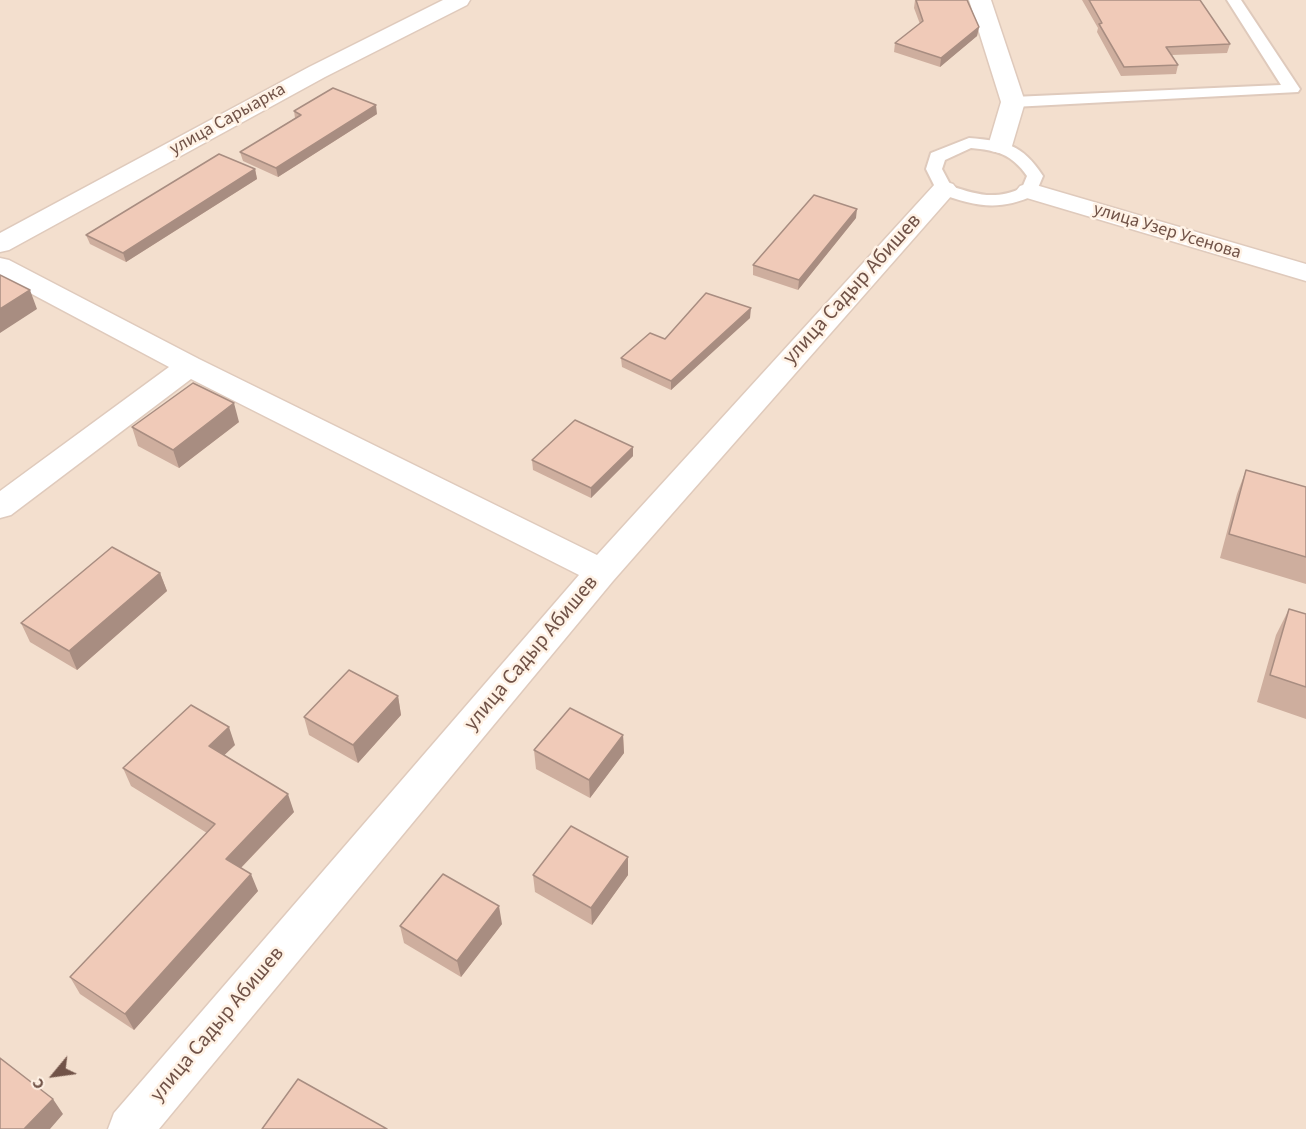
<!DOCTYPE html>
<html>
<head>
<meta charset="utf-8">
<style>
  body { margin:0 }
  #map { position:relative; width:1306px; height:1129px; overflow:hidden; background:#fbeedf; font-family:"Source Sans 3",sans-serif }
  canvas { display:block }
  .north { position:absolute; left:24px; top:1045px; width:60px; height:60px; -webkit-text-stroke:4px #fff2e5; paint-order:stroke; rotate:241deg; font-size:16px; font-weight:700; line-height:24px; text-align:center; color:#715348 }
  .north::after { content:''; display:block; margin:auto; width:21px; height:27px; background:#715348; clip-path:polygon(50% 0,100% 100%,50% 72%,0 100%) }
</style>
</head>
<body>
<div id="map">
<canvas width="1306" height="1129"></canvas>
<div class="north">С</div>
</div>
<script>
const context = document.querySelector('canvas').getContext('2d');
context.lineJoin = 'round';
function fill(path, color) { context.fillStyle = color; context.fill(path, 'evenodd'); }
function trace(path, color, width, dash) { context.strokeStyle = color; context.lineWidth = width; context.lineCap = dash ? 'butt' : 'round'; context.setLineDash(dash || []); context.stroke(path); }
function label(font, color, halo, rows, align = 'center') {
  context.font = font + ' "Source Sans 3",sans-serif'; context.lineWidth = 5; context.setLineDash([]); context.textBaseline = 'middle'; context.strokeStyle = halo; context.fillStyle = color; for (const [text, x, y, turn = 0] of rows) {
    context.save(); context.translate(x, y); context.rotate((+turn || 0) * Math.PI / 180); context.textAlign = isNaN(turn) ? turn : align; if (halo) context.strokeText(text, 0, 0); context.fillText(text, 0, 0); context.restore();
  }
}
const residential = new Path2D(`
  M 0,0 L 1306,0 L 1306,1129 L 0,1129 Z`);
const service = new Path2D(`
  M 1227,0 L 1241,0 L 1300,89 L 1298,92 L 1013,107 L 1005,102 L 1013,97 L 1281,85 Z
  M 969,138 C 1006,141 1022,144 1043,176 L 1035,195 C 998,212 975,206 938,193 L 926,169 L 931,153 ZM 971,148 C 996,150 1012,154 1027,176 L 1022,188 C 996,200 977,195 951,186 L 942,169 L 945,160 Z`);
const minor = new Path2D(`
  M 443,0 L 470,0 L 467,5 L 325,77 L 9,250 L 0,252 L 0,233 L 309,67 Z
  M 969,0 L 991,0 L 1025,102 L 1012,146 L 1009,151 L 1000,153 L 991,151 L 988,146 L 1001,102 Z
  M 944,181 L 953,184 L 957,189 L 953,194 L 613,581 L 159,1129 L 108,1129 L 114,1113 L 579,575 L 191,379 L 11,515 L 0,518 L 0,491 L 169,367 L 0,277 L 0,258 L 9,260 L 199,359 L 597,555 L 935,184 Z
  M 1029,183 L 1306,264 L 1306,281 L 1020,196 L 1016,191 L 1020,186 Z`);
const wall = new Path2D(`
  M 915,0 L 967,0 L 979,27 L 977,36 L 940,67 L 894,52 L 895,43 L 920,24 L 914,8 Z
  M 1082,0 L 1200,0 L 1230,44 L 1227,53 L 1172,55 L 1178,65 L 1176,74 L 1121,76 L 1097,32 L 1098,28 Z
  M 294,111 L 377,114 L 278,177 L 243,161 L 240,152 L 295,118 Z
  M 255,169 L 257,179 L 126,262 L 90,244 L 86,235 Z
  M 856,218 L 798,290 L 753,275 L 753,265 Z
  M 750,318 L 671,390 L 622,367 L 621,358 L 665,339 Z
  M 239,422 L 179,468 L 138,446 L 132,427 Z
  M 633,447 L 633,456 L 591,498 L 533,470 L 532,460 Z
  M 1246,470 L 1306,487 L 1306,584 L 1220,558 L 1237,494 Z
  M 160,573 L 167,591 L 77,670 L 30,642 L 21,623 Z
  M 1289,609 L 1306,614 L 1306,719 L 1257,702 L 1276,635 Z
  M 398,696 L 401,715 L 358,763 L 309,735 L 304,717 Z
  M 623,735 L 624,753 L 590,798 L 536,769 L 534,750 Z
  M 235,745 L 224,755 L 294,812 L 241,868 L 258,891 L 134,1030 L 80,994 L 70,977 L 207,833 L 131,786 L 123,768 Z
  M 533,875 L 628,875 L 592,925 L 535,892 Z
  M 502,924 L 461,977 L 404,943 L 400,926 Z`);
const shadedWall = new Path2D(`
  M 979,27 L 977,36 L 940,67 L 941,58 Z
  M 376,105 L 377,114 L 278,177 L 276,168 Z
  M 255,169 L 257,179 L 126,262 L 123,253 Z
  M 857,209 L 856,218 L 798,290 L 799,280 Z
  M 30,290 L 37,309 L 0,333 L 0,309 Z
  M 751,308 L 750,318 L 671,390 L 671,381 Z
  M 234,403 L 239,422 L 179,468 L 173,450 Z
  M 633,447 L 633,456 L 591,498 L 591,488 Z
  M 160,573 L 167,591 L 77,670 L 69,651 Z
  M 398,696 L 401,715 L 358,763 L 353,745 Z
  M 229,727 L 235,745 L 215,764 L 209,746 Z
  M 623,735 L 624,753 L 590,798 L 589,780 Z
  M 288,794 L 294,812 L 233,876 L 226,859 Z
  M 628,857 L 628,875 L 592,925 L 591,908 Z
  M 251,874 L 258,891 L 134,1030 L 125,1014 Z
  M 499,906 L 502,924 L 461,977 L 457,961 Z
  M 53,1099 L 63,1114 L 50,1129 L 24,1129 Z`);
const building = new Path2D(`
  M 916,0 L 967,0 L 979,27 L 941,58 L 895,43 L 923,21 Z
  M 1089,0 L 1200,0 L 1230,44 L 1166,47 L 1178,65 L 1124,67 L 1099,24 L 1102,23 Z
  M 333,88 L 376,105 L 276,168 L 240,152 L 301,115 L 294,111 Z
  M 219,154 L 255,169 L 123,253 L 86,235 Z
  M 814,195 L 857,209 L 799,280 L 753,265 Z
  M 0,275 L 30,290 L 0,309 Z
  M 706,293 L 751,308 L 671,381 L 621,358 L 650,333 L 665,339 Z
  M 193,383 L 234,403 L 173,450 L 132,427 Z
  M 575,420 L 633,447 L 591,488 L 532,460 Z
  M 1246,470 L 1306,487 L 1306,557 L 1229,534 Z
  M 112,547 L 160,573 L 69,651 L 21,623 Z
  M 1289,609 L 1306,614 L 1306,687 L 1270,675 Z
  M 349,670 L 398,696 L 353,745 L 304,717 Z
  M 191,705 L 229,727 L 209,746 L 288,794 L 226,859 L 251,874 L 125,1014 L 70,977 L 215,824 L 123,768 Z
  M 570,708 L 623,735 L 589,780 L 534,750 Z
  M 571,826 L 628,857 L 591,908 L 533,875 Z
  M 443,874 L 499,906 L 457,961 L 400,926 Z
  M 0,1058 L 53,1099 L 24,1129 L 0,1129 Z
  M 298,1079 L 387,1129 L 262,1129 Z`);
const farStreetnames = [
  ["улица Сарыарка",228,120,-29],
  ["улица Узер Усенова",1167,232,17]
];
const streetNames = [
  ["улица Садыр Абишев",853,290,-48],
  ["улица Садыр Абишев",532,654,-50],
  ["улица Садыр Абишев",218,1025,-50]
];
fill(residential, '#f3dfce');
trace(service, '#dfcabc', 4);
trace(minor, '#dfcabc', 3);
fill(service, '#fff');
fill(minor, '#fff');
fill(wall, '#ceae9e');
fill(shadedWall, '#a88d81');
fill(building, '#f0cab8');
trace(building, '#a88d81', 1.5);
label('18px', '#715348', '#fff2e5', farStreetnames);
label('21px', '#715348', '#fff2e5', streetNames);
</script>
</body>
</html>
